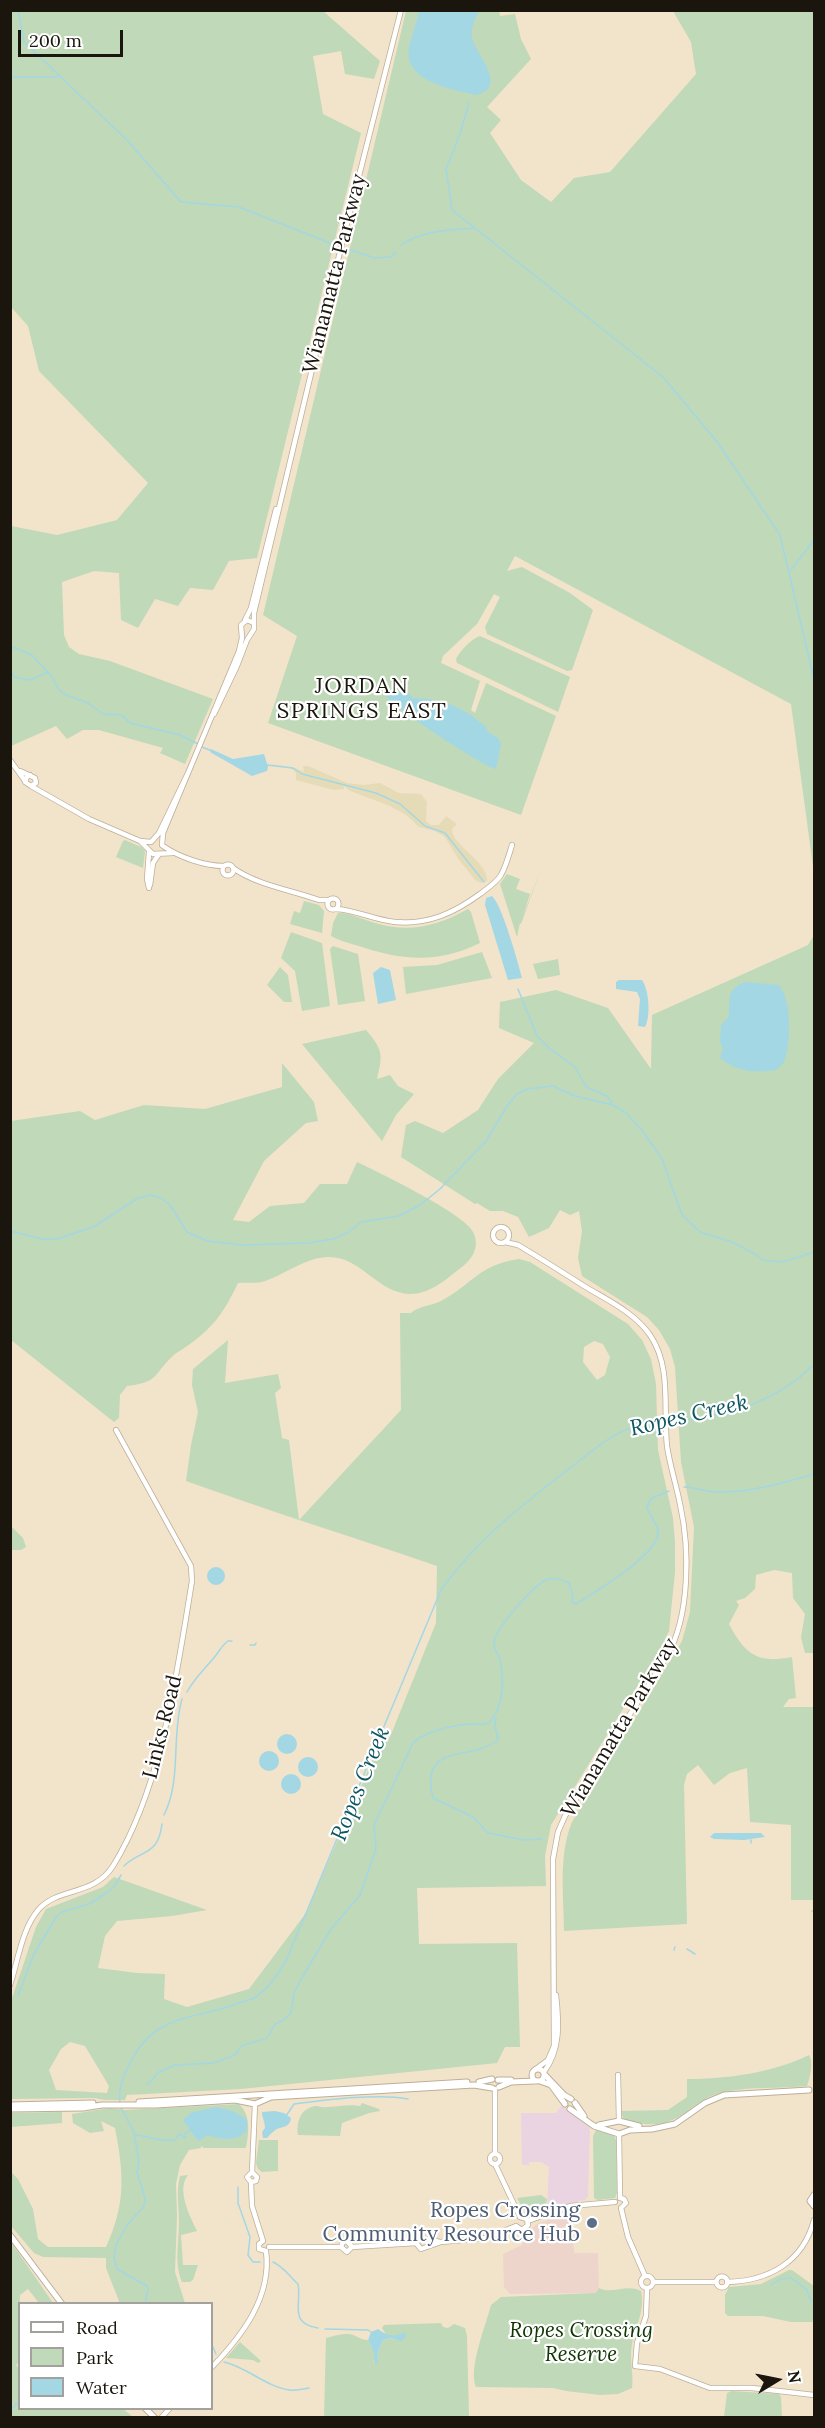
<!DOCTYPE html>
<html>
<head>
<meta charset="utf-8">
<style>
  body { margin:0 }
  #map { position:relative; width:825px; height:2428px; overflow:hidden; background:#f2e3cb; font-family:Lora,serif }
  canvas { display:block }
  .frame { position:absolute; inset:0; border:12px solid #1a150d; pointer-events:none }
  .legend { position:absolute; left:18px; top:2302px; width:195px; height:108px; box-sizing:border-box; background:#fff; border:2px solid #a3a19e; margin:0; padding:8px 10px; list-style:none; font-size:18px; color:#1a150d }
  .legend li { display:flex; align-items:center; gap:12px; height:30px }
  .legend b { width:30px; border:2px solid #a3a19e }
  .north { position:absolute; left:747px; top:2350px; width:60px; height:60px; -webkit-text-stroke:4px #fff; paint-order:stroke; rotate:80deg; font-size:16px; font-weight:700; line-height:24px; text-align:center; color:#1a150d }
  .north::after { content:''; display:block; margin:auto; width:21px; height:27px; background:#1a150d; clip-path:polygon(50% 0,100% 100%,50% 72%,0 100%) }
  .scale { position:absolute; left:18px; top:30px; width:105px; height:27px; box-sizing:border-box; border:3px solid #1a150d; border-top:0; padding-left:8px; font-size:18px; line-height:21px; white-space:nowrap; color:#1a150d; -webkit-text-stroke:4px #fff; paint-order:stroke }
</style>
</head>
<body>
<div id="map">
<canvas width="825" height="2428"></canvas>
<div class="frame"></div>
<ul class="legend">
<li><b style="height:8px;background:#fff"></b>Road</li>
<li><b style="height:16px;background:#c0d9b9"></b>Park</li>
<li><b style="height:16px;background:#a3d7e3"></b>Water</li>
</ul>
<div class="north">N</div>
<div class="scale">200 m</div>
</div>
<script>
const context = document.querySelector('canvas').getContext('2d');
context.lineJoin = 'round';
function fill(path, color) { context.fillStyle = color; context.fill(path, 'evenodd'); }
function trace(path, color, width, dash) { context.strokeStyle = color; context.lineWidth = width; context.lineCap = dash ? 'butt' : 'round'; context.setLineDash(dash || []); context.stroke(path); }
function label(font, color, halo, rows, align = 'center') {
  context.font = font + ' Lora,serif'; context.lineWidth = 4.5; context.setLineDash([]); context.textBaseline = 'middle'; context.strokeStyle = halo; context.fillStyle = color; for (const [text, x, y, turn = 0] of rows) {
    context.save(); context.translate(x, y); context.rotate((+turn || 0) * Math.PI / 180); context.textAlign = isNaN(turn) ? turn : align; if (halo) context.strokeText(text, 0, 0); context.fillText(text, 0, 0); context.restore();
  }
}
const commercial = new Path2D(`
  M 562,2105 L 590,2128 L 588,2197 L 585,2200 L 547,2209 L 549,2167 L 541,2162 L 529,2162 L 529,2165 L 522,2165 L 521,2113 L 556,2113 Z`);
const education = new Path2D(`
  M 573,2213 L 574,2253 L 598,2253 L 599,2288 L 597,2293 L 510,2294 L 504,2287 L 503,2254 L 522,2245 L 528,2232 L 538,2223 Z`);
const green = new Path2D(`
  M 11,10 L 323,11 L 380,61 L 374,79 L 345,74 L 341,51 L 313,56 L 323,114 L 361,133 L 257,558 L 229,561 L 213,590 L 190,588 L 178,606 L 155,599 L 138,628 L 121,620 L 119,573 L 94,571 L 62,582 L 64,635 L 69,647 L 79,654 L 110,661 L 213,699 L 185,764 L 160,753 L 163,748 L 99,730 L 83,730 L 67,739 L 56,726 L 11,746 L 11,526 L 57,535 L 117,520 L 148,483 L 39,371 L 28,326 L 11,307 Z
  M 499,10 L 500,16 L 515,14 L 521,39 L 531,59 L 487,107 L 501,120 L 490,133 L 521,180 L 551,202 L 574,178 L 610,172 L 696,74 L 691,42 L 673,11 L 814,11 L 814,874 L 791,704 L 515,556 L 507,571 L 522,567 L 570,593 L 593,610 L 572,670 L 567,671 L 487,634 L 485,627 L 500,597 L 494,594 L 477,624 L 443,656 L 441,663 L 480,681 L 471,710 L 475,713 L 486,683 L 556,716 L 521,815 L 268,723 L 297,636 L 263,615 L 406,11 ZM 394,705 L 498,756 L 460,748 Z
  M 480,636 L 570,677 L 558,712 L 457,663 L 456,659 C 461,650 471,639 480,636 Z
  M 125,840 L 141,847 L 145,851 L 143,868 L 116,857 L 123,841 Z
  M 541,869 L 521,924 L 520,923 L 517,937 L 500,884 L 507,874 L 520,879 L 516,889 L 530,894 L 523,916 Z
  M 304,901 L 319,905 L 324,911 L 322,933 L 290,924 L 294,911 L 300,913 Z
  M 468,909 L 471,912 L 480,943 C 439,963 405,961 362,947 C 352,944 340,941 331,936 L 333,923 L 338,913 C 352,913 366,921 379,924 C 410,933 440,925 468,909 Z
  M 291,932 L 322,943 L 330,1006 L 302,1011 L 295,971 L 281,958 Z
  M 814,935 L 814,1653 L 805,1653 L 801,1637 L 805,1614 L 793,1598 L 792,1573 L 774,1570 L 756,1575 L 755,1589 L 745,1598 L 736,1601 L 739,1605 L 729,1624 C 745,1654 757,1664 792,1657 L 796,1698 L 789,1699 L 783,1707 L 814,1707 L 814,1900 L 791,1900 L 791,1825 L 750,1822 L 747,1768 L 730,1773 L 714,1785 L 698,1765 L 687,1774 L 684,1785 L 687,1924 L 564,1931 C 564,1896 558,1856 572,1822 L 682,1641 L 690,1612 L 694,1527 L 681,1462 L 675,1367 L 670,1349 L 659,1330 L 647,1317 L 582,1276 L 578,1258 L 582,1231 L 579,1211 L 570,1215 L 560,1210 L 549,1228 L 529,1237 L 518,1217 L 503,1211 L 490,1211 L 477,1203 L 475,1204 L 401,1157 L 406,1125 L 415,1121 L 443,1133 L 478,1110 L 498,1079 L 534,1043 L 499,1028 L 500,1002 L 556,990 L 608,1008 L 651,1069 L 652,1015 L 808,945 Z
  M 333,946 L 358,954 L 365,1001 L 338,1005 L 330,949 Z
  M 482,952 L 492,978 L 406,994 L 403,967 L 437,965 Z
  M 558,959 L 560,975 L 538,979 L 533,964 Z
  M 280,967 L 288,975 L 292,1002 L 284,1002 L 267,985 Z
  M 366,1030 C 383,1050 383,1054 377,1079 L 390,1075 L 398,1086 L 414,1094 L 396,1115 L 382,1141 L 302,1044 Z
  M 282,1063 L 314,1102 L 318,1121 L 306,1123 L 264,1161 L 233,1220 L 249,1222 L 270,1206 L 304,1203 L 320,1184 L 347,1184 L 357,1162 C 378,1172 465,1214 473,1232 C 481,1248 471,1261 458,1270 C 444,1281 429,1294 410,1294 C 377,1293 362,1257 329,1257 C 306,1257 286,1274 265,1281 C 257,1284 246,1282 238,1283 C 225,1310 215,1326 190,1344 C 185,1348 179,1351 175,1354 C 153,1373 161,1382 127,1386 L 120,1395 L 119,1418 L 114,1422 L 11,1340 L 11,1121 L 80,1111 L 95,1120 L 144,1105 L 205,1109 L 282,1087 Z
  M 519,1259 L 530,1262 L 628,1324 L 642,1340 L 651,1359 L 656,1384 L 658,1450 L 673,1518 L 675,1542 L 675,1572 L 669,1631 L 659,1651 L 551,1825 L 545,1856 L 546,1886 L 417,1888 L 419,1944 L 517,1943 L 520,2047 L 505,2047 L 497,2063 L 241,2089 L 127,2095 L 125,2100 L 105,2100 L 94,2098 L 11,2099 L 11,2001 L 36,1927 L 46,1909 L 103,1887 L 114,1877 L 207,1910 L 172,1916 L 117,1921 L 105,1936 L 98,1968 L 137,1973 L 165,1974 L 164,1999 L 187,2007 L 249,1989 L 306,1913 L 379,1745 L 390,1737 L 436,1623 L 437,1566 C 353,1537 269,1511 186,1481 L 191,1445 L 198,1412 L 192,1385 L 193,1369 L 228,1340 L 225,1383 L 278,1374 L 281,1388 L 275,1393 L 282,1438 L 289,1440 L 299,1520 L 401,1410 L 400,1313 L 411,1313 C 418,1306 431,1306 441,1301 C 473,1284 478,1265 519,1259 ZM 594,1341 L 603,1344 L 610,1357 L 605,1375 L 597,1380 L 583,1362 L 584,1347 ZM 70,2042 L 85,2046 L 109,2086 L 107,2093 L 56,2090 L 49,2070 L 61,2049 Z
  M 11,1526 L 23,1538 L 26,1547 L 21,1550 L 11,1550 Z
  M 809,2055 C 814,2063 810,2077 807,2086 C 780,2089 751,2086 724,2092 C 692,2098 683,2128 645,2124 C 637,2123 630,2122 623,2118 L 621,2111 L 668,2110 L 687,2097 L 687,2079 C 727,2079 772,2073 809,2055 Z
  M 362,2103 L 379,2109 L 380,2111 L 369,2113 L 342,2123 L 340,2136 L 298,2135 C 296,2121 301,2108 316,2106 C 320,2106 323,2108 326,2107 C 338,2107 348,2104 360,2106 Z
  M 239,2104 C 251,2115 249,2133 246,2148 L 204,2148 L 201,2146 L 201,2148 L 189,2150 L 180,2165 L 176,2184 L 177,2216 L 175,2272 L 185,2303 L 118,2303 L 119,2301 L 106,2268 L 106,2258 L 43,2257 L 34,2253 L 11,2226 L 10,2171 L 18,2179 L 33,2209 L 38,2239 L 48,2247 L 106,2247 C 126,2203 124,2175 115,2128 L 101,2121 L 104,2131 L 90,2133 L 73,2123 L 72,2114 L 110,2108 L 125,2110 Z
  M 62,2112 L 62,2123 L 11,2127 L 11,2113 Z
  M 596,2130 L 614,2135 L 616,2140 L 617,2193 L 615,2198 L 598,2200 L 594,2198 L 593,2136 Z
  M 259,2140 L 278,2140 L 278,2171 L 262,2172 L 258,2169 L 256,2163 Z
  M 188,2175 C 176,2190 190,2216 197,2231 L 181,2235 L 183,2265 L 198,2265 L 193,2280 L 190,2282 L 182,2282 C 174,2263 179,2242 179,2222 C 179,2206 176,2191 180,2176 Z
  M 541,2195 L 547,2199 L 546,2204 L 532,2212 L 523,2209 L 517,2198 Z
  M 11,2242 L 53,2303 L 39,2303 L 28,2289 L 20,2295 L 19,2361 L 16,2366 L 19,2367 L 20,2408 L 123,2409 L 133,2417 L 11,2417 Z
  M 789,2270 L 792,2270 L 814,2286 L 814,2318 L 812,2322 L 791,2322 L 763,2316 L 728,2316 L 725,2313 L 725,2295 L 729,2287 L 761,2284 Z
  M 599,2288 C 611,2295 628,2283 641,2291 C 645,2311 636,2325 632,2344 C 629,2359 634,2374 632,2388 L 618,2394 L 600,2395 L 566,2391 L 553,2388 L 476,2387 C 468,2368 486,2325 491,2305 L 501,2297 L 596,2293 Z
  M 441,2323 L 443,2327 L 448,2328 L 454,2324 L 465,2328 L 467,2336 L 469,2417 L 324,2418 L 326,2338 C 333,2336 345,2332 353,2335 C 359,2337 361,2340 368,2340 L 373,2350 L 375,2364 L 377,2364 L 377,2355 L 383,2340 L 390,2338 L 396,2340 L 395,2337 L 387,2336 L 382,2328 L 384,2325 Z
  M 240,2342 L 261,2361 L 258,2363 L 253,2360 L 226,2358 Z
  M 732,2391 L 779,2394 L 781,2397 L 782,2417 L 724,2417 L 727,2393 Z`);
const sand = new Path2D(`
  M 267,763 L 295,768 L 304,772 L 303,766 L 308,766 L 347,783 L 364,785 L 380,783 L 399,793 L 421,794 L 427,802 L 426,821 L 431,825 L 439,825 L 446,816 L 457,824 L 452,829 C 452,846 488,861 487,881 L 481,883 L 476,881 L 459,860 L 445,837 L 435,831 L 419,827 L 406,815 L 390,806 L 350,791 L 344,786 L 344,789 L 334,790 L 296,780 L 296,773 L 292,769 Z`);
const water = new Path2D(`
  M 419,11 L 479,11 C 475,20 470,28 472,38 C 475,53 510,87 476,95 C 451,89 399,81 410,43 C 413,32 417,22 419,11 Z
  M 406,691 L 413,698 C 445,699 463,707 487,728 L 487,731 L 499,739 L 501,744 L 496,769 C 484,767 391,706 386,696 Z
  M 211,749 L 233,759 L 264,754 L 268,767 L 267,771 L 252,776 L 210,752 Z
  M 492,896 C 502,905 518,962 522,978 L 508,980 L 485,905 L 486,898 Z
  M 381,967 L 390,970 L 396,1000 L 378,1004 L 373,973 Z
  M 619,980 L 642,980 C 649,990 651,1016 645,1027 L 638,1026 L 640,999 L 637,992 L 616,989 L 616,982 Z
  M 745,982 L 778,985 C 792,997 791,1042 785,1059 C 784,1064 780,1066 776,1070 C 755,1073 737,1072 720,1058 L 723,1048 L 720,1042 L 721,1025 L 728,1018 C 732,999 724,991 745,982 Z
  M207 1576a9 9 0 1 1 18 0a9 9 0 1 1-18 0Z
  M277 1744a10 10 0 1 1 20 0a10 10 0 1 1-20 0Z
  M259 1761a10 10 0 1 1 20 0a10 10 0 1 1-20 0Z
  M298 1767a10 10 0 1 1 20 0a10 10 0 1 1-20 0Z
  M281 1784a10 10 0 1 1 20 0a10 10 0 1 1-20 0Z
  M 714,1833 L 761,1833 L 765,1837 L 744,1840 L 714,1839 L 710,1837 Z
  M 216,2107 L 232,2111 L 247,2119 L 247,2131 C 235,2142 223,2140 208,2135 L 198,2141 L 183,2120 L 191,2113 Z
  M 275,2111 L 284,2113 L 291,2118 C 289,2130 281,2125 274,2131 C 271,2133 269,2136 267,2138 L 263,2138 L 262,2132 L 265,2128 C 265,2121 262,2118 262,2112 Z
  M 378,2329 C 389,2337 394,2337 406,2332 L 406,2336 L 401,2341 L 390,2338 L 383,2340 L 377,2355 L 378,2364 L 375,2364 L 373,2350 L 368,2340 L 371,2332 Z`);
const stream = new Path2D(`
  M 18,10 L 24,42 L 127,140 L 181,202 L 239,207 L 335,245
  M 10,77 L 58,77
  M 469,103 L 460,134 L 446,169 L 452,210 L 663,377 L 718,443 L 780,535 L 814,679
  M 401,245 C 423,230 449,230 475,228
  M 345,248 L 375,258 L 391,257 L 396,252
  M 791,570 L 814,540
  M 10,646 L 32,655 L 53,678 L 58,689 L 64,694 L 88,703 L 103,714 L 122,715 L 130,723 L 180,735 L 198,744
  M 10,671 L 14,677 L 30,680 L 48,672
  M 202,747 L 212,751
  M 267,765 L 293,768 L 302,774 L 376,793 L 400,804 L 425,826 L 445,833 L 484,882
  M 518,989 L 537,1036 L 549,1048 L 575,1067 L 586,1087 L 607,1096 L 612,1103
  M 10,1231 L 42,1239 L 58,1239 L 95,1226 L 138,1198 L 151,1195 L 161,1198 L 170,1205 L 187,1232 L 207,1241 L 242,1245 L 307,1243 L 333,1239 L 347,1233 L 361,1222 L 399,1216 L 420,1205 L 440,1189 L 486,1141 L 507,1106 L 517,1094 L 527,1089 L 553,1086 L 575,1096 L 613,1105 L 626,1113 L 641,1129 L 662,1159 L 682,1215 L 700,1232 L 732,1242 L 755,1254 L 762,1260 L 783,1262 L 814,1252
  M 668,1421 C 719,1420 778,1402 814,1364
  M 684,1487 C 695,1487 706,1492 716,1492 C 750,1493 782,1483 814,1474
  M 250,1645 L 255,1645 L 256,1643
  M 187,1692 C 195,1678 202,1672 212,1660 C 218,1654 221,1646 228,1641 L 232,1641
  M 496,1718 L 495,1726 L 498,1740 C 471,1762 419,1741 433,1798 L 473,1817 L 488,1833 L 524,1840 L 542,1839
  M 164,1815 C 182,1779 171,1737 182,1699
  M 751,1840 L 751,1843
  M 124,1866 C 141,1849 158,1857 162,1824
  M 812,1911 L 814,1911
  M 687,1949 L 695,1954
  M 674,1950 L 675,1947
  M 18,1996 L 33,1956 L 56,1917 L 62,1912 L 89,1904 L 105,1894 L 114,1887 L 121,1875
  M 147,2085 L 159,2072 L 175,2065 L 213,2063 L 235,2055 L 241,2046 L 267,2038 L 275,2024 L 284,2020 L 291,2013 L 294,1993 L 303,1976 L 331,1929 L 360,1895 L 376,1849 L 374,1825 L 413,1743 C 427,1730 450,1726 469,1724 C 476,1724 482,1725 489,1723 C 504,1708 505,1677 499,1657 C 497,1653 494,1648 494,1644 C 493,1630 534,1585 546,1580 C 555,1577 561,1579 569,1583 L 573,1596 L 572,1602 L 576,1604 C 595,1592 661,1553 658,1531 C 657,1522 648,1515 647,1506 L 652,1498 L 669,1491
  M 120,2103 C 118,2089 123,2076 130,2063 C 154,2015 189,2020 234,2005 C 241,2002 250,2000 256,1997 C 269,1988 278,1974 286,1961 L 441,1590 C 483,1530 544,1489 601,1444 C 621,1430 639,1423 663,1422
  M 121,2108 L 134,2132 L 139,2162 L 137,2172 L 145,2198 L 144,2206 L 127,2225 L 116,2245 L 114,2258 L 117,2269 L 147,2286 L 148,2289 L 145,2304
  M 286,2116 L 294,2104 C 326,2100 377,2093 408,2099
  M 135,2135 C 149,2136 161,2142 175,2140 L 179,2134 L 186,2138 L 185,2133 L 191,2130
  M 238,2187 L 238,2203 L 250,2237 L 248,2255 L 253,2262 L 260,2262
  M 273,2262 C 284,2267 289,2276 298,2284 C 302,2304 288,2323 318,2328
  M 771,2285 L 780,2279 L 791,2278 L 807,2290 L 811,2302
  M 325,2329 L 368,2330 L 371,2332
  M 212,2345 L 216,2354
  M 224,2362 C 247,2367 266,2387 290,2390 C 296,2391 303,2389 309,2388
  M 10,2411 L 20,2400`);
const minor = new Path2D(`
  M 245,620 L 251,608 L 276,509
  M 214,714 L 237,666 L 247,640 L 254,629 L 254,613 L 344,235 L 401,10
  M 10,760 L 25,781
  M 20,771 L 35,778 L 36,783 L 31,786 L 25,782 L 27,777 L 30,775
  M 31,786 L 89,819 L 140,841 L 151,842
  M 140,841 L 153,854 L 173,853
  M 152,841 L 159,833 L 188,773
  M 162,845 L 163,833 L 239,651 L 242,638 L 241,625 L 247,620 L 254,623
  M 163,846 C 179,857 204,866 224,866
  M222.5 870a5.5 5.5 0 1 1 11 0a5.5 5.5 0 1 1-11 0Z
  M 233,868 C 257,885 291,890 319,900 L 329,900
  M 150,885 L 153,863 L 159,854
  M 149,888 L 147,879 L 149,852
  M327.5 904a5.5 5.5 0 1 1 11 0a5.5 5.5 0 1 1-11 0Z
  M 336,909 C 356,910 374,920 395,922 C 428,925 454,913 480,894 C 488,888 496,883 501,875 C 506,866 509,855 512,845
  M493 1235a8 8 0 1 1 16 0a8 8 0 1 1-16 0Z
  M 505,1242 L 518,1245 C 540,1258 562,1272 584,1286 C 607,1300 634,1312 650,1335 C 672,1367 663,1409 667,1446 C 670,1466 676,1484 680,1504 C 690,1549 690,1616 667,1656 L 565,1816 L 558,1832 L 553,1859 L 554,2046 L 548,2060 L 536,2069
  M 10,1985 C 18,1961 22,1928 39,1909 C 59,1887 94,1896 113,1866 C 162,1787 177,1672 192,1581 L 191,1566 L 116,1430
  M 544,2072 C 561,2049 559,2022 556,1995
  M 618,2075 L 619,2121
  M 619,2134 L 620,2198
  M 495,2153 L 495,2089
  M490 2159a5 5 0 1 1 10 0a5 5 0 1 1-10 0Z
  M 495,2164 L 520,2217
  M 252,2172 L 255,2104
  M 251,2182 L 252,2206 L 263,2241
  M 251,2182 L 256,2181 L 257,2177 L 252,2172
  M 251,2182 L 247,2177 L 252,2172
  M 620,2198 L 624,2199 L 626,2203 L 621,2208
  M 621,2208 L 628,2237 L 645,2276
  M 528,2221 L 570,2206 L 615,2202
  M 516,2226 L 522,2230 L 528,2225 L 527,2219 L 520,2217
  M 263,2241 L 259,2244 L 259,2249 L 266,2251
  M 416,2243 L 421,2249 L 441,2242 L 486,2238 L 516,2226
  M 416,2243 L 421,2238 L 440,2242
  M 269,2247 L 341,2247
  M 341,2247 L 343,2242 L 347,2241 L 352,2247
  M 341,2247 L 347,2252 L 352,2247
  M 352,2247 L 416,2243
  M641 2282a6 6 0 1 1 12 0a6 6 0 1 1-12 0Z
  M716.5 2282a5.5 5.5 0 1 1 11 0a5.5 5.5 0 1 1-11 0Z
  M 653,2282 L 716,2282
  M 727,2282 C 769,2281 803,2262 814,2220
  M 647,2288 L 646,2316 L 637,2343 L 635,2366 L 660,2369 L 710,2388 L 752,2388 L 814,2395
  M 212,2367 C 242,2336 272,2297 266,2251
  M 161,2418 L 170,2408`);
const major = new Path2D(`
  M532 2075a6 6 0 1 1 12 0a6 6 0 1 1-12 0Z
  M 544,2074 L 564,2095 L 571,2099
  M 498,2080 L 511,2080
  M 540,2081 L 551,2085 L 565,2104
  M 479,2082 L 492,2079
  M 499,2087 L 511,2082 L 535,2081
  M 139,2102 L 467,2082
  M 575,2103 L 584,2116
  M 10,2105 L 93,2103
  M 10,2109 L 83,2108 L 102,2105 L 156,2105 L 235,2100 L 255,2104 L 271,2097 L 474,2085 L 492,2088
  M 570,2109 L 594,2126 L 619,2134 L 630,2130 L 652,2129 L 675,2124 L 705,2103 L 724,2095 L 809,2090
  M 599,2125 L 619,2121 L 639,2126
  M 814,2195 L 810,2201 L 814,2206
  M 10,2235 L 62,2304
  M 145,2408 L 155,2418`);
const markers = [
  [592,2223,6,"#5c6f8a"]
];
const streetNames = [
  ["Wianamatta Parkway",335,274,-76],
  ["Links Road",163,1727,-76],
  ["Wianamatta Parkway",620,1728,-59]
];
const serviceNames = [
  ["Ropes Crossing",580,2211],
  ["Community Resource Hub",580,2235]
];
const parkNames = [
  ["Ropes Crossing",581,2331],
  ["Reserve",581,2355]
];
const neighbourhoodNames = [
  ["JORDAN",362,687],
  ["SPRINGS EAST",362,712]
];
const waterNames = [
  ["Ropes Creek",689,1416,-13],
  ["Ropes Creek",361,1784,-68]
];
fill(commercial, '#ead4e2');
fill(education, '#eed5cc');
fill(green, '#c0d9b9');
fill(sand, '#e5dcb7');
fill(water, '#a3d7e3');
trace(stream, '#a3d7e3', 1.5);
trace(minor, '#bdaf98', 6);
trace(major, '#bdaf98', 7);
trace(minor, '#fff', 4.5);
trace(major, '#fff', 5);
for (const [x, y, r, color] of markers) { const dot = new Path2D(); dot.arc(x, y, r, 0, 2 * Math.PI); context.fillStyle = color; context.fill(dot); trace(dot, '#fff', 2); }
label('21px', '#1a150d', '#fff', streetNames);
label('21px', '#4e5e75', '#fff', serviceNames, 'right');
label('italic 21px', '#113604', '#fff', parkNames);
context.letterSpacing = '1.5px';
label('22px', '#1a150d', '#fff', neighbourhoodNames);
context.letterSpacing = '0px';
label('italic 22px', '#0d5763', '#fff', waterNames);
</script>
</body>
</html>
